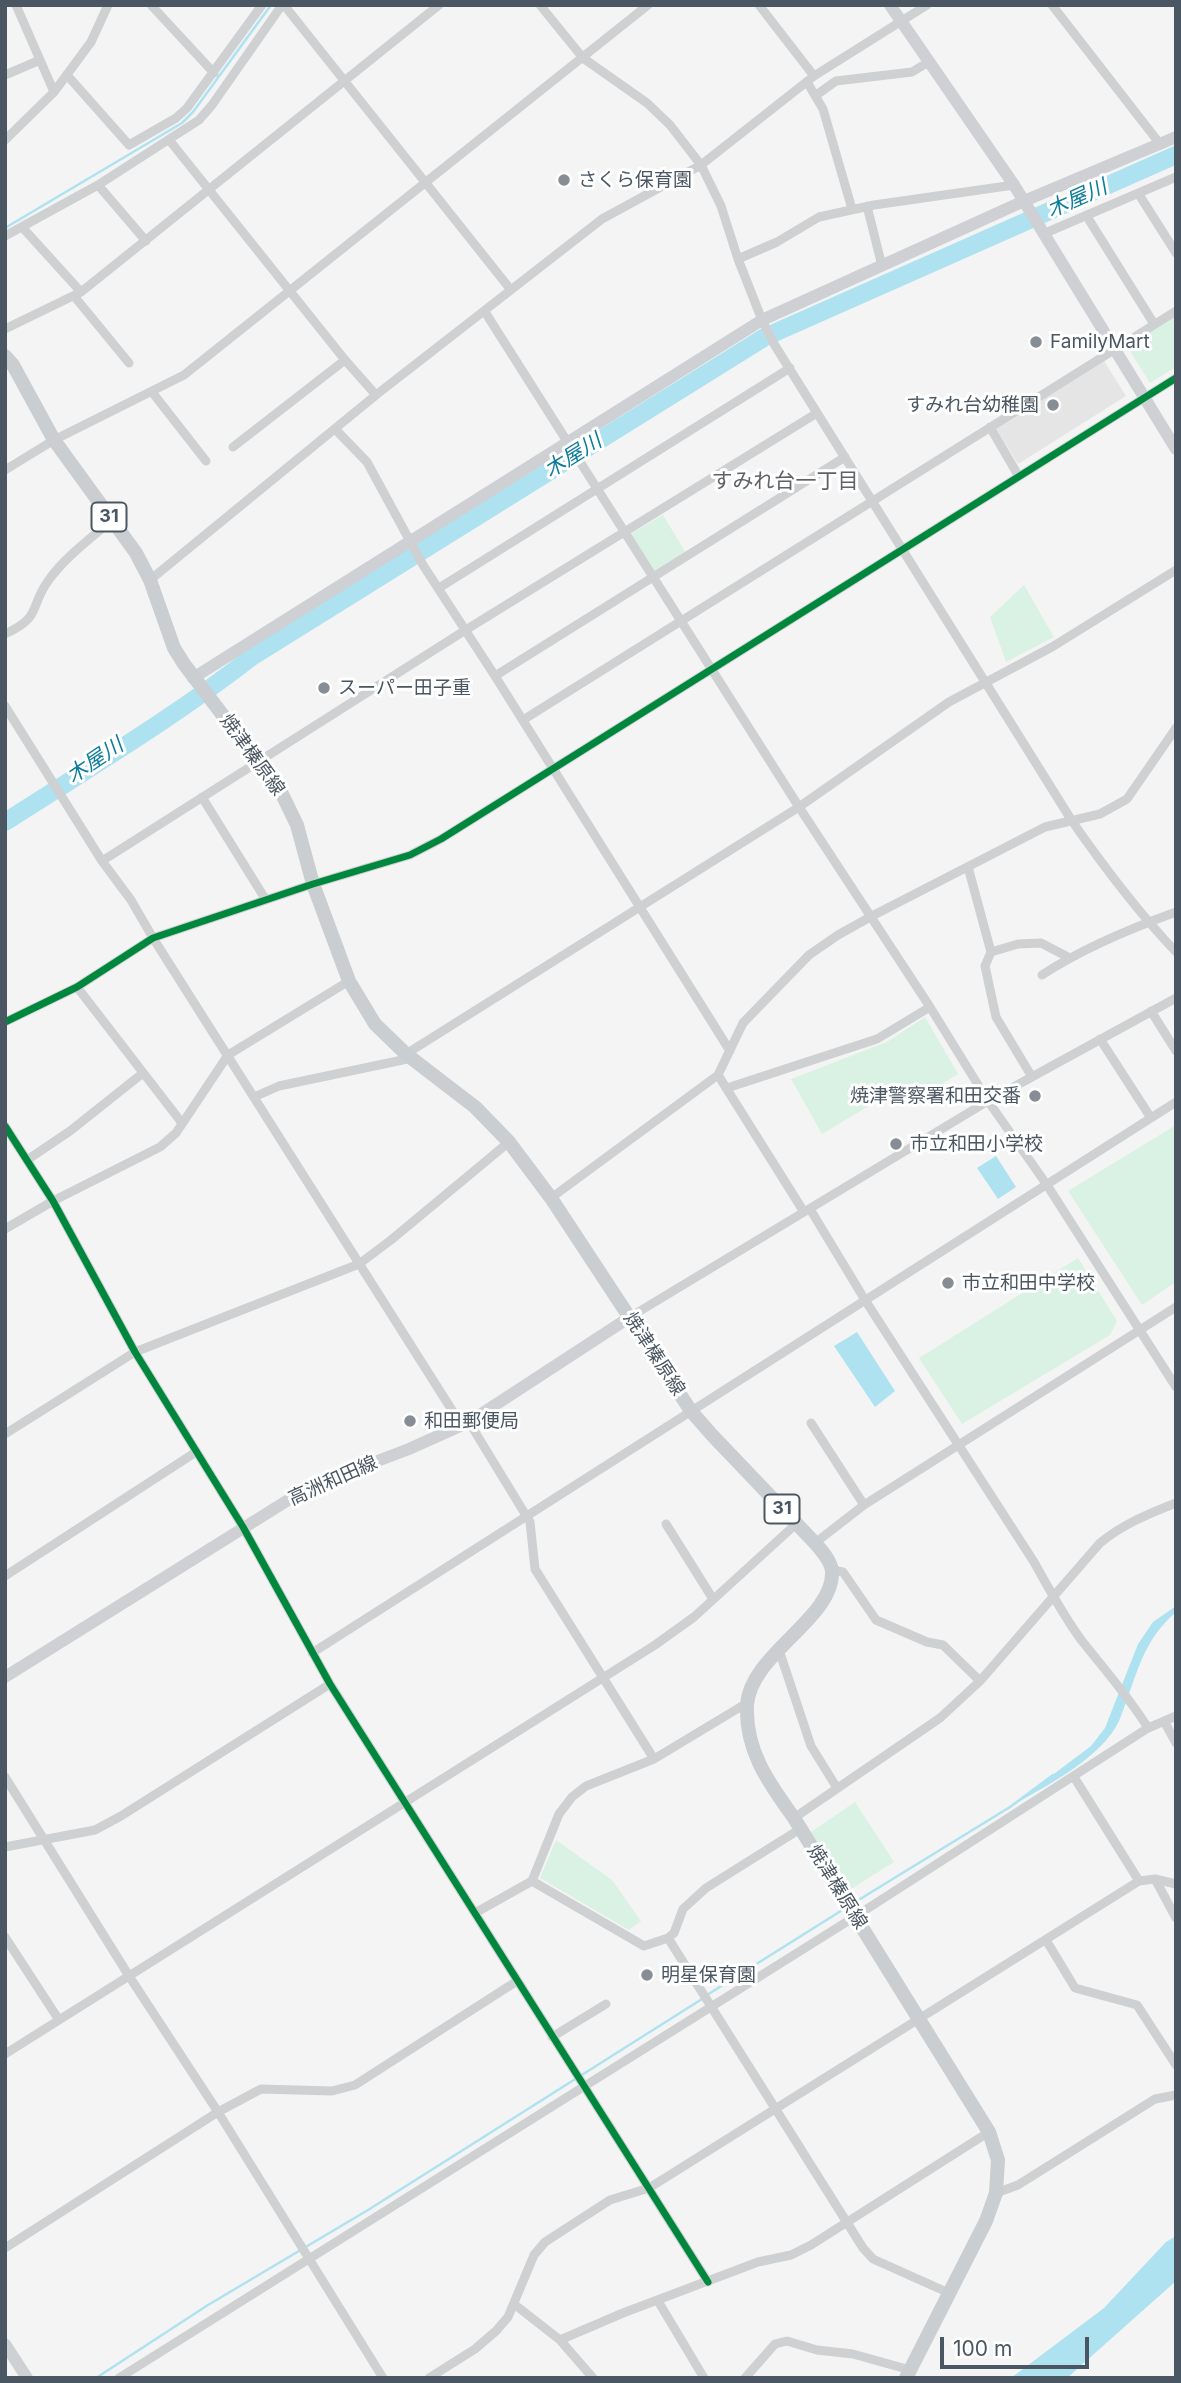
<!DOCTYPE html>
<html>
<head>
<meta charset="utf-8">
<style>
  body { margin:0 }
  #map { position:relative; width:1181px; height:2383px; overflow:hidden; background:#f4f4f4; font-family:Inter,sans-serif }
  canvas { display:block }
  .frame { position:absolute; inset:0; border:7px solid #4a5661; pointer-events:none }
  .scale { position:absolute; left:940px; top:2337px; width:149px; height:32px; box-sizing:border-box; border:4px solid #4a5661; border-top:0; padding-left:9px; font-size:21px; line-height:24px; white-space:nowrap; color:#4a5661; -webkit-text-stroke:5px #fff; paint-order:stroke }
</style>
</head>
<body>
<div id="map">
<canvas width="1181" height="2383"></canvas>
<div class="frame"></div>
<div class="scale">100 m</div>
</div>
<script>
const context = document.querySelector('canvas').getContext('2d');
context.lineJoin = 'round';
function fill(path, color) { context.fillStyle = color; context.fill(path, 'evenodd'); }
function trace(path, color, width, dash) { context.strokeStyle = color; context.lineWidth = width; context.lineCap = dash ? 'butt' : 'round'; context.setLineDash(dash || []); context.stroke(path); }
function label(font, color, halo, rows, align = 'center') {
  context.font = font + ' Inter,"Noto Sans JP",sans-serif'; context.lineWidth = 6; context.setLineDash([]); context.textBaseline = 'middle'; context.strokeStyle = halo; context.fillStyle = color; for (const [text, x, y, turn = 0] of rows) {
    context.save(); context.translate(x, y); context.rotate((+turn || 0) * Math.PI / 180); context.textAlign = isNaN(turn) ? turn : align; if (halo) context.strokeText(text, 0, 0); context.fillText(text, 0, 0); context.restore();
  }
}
const education = new Path2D(`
  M 1104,361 L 1126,396 L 1018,464 L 996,428 Z`);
const green = new Path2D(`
  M 1176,313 L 1176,367 L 1150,383 L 1126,345 Z
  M 663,515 L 686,553 L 655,573 L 630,534 Z
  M 1024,585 L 1054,637 L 1006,662 L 990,617 Z
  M 925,1017 L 958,1074 L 902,1108 L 892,1092 L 822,1134 L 791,1079 L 887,1042 Z
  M 1176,1125 L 1176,1282 L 1142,1305 L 1068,1191 Z
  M 1078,1258 L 1117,1321 L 1110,1335 L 962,1424 L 919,1358 Z
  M 855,1802 L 894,1862 L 848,1891 L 811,1832 Z
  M 556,1840 L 612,1880 L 641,1921 L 629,1930 L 540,1878 Z`);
const water = new Path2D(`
  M 996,1156 L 1016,1187 L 998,1199 L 977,1168 Z
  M 857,1332 L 895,1391 L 875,1407 L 834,1346 Z
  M 1176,1606 L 1176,1612 C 1140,1643 1136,1680 1119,1721 C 1102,1758 1044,1787 1010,1807 L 1091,1746 L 1105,1728 L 1138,1644 L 1153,1622 Z
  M 1176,2236 L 1176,2281 L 1067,2378 L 1011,2378 L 1104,2308 L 1166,2242 Z`);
const stream = new Path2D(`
  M 5,228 L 182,123 L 193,112 L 271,5
  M 852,1904 L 1010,1807 L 1053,1775
  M 707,1995 L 844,1909
  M 96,2378 L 208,2305 L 368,2210 L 702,1999`);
const river = new Path2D(`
  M 5,822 C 89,768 175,717 253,656 L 765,337 L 1176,155`);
const street = new Path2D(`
  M 16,5 L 54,92
  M 151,5 L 214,73
  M 284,5 L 511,290
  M 540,5 L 583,58 L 647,103 L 670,125 L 701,165 L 721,206 L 738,259 L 762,320 L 774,344 L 1072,821 C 1104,867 1137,911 1176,952
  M 759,5 L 814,76
  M 1052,5 L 1160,144
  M 5,75 L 40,60
  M 67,75 L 129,145 L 176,118 L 187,108 L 262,5
  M 807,82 L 823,109 L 852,209
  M 815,96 L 836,81 L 912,72 L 930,61
  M 5,140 L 54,92 L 91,42 L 108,5
  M 170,141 L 345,360 L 376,395
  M 98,185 L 146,241
  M 1138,193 L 1176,253
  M 867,206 L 882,266
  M 1086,215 L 1154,324
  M 22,227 L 81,292
  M 1043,234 L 1176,177
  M 5,236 L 98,185 L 199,120 L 212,105 L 282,5
  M 738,259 L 777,242 L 819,217 L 874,205 L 1014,185
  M 74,296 L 129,363
  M 485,312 L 799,807 L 930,1007 L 988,1101 L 1047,1185 L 1176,1387
  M 5,329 L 81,292 L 439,5
  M 152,392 L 206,461
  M 990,427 L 1018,475
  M 335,429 L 367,462 L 423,565 L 495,676 L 730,1051
  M 233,447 L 345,360
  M 5,470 L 54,440 L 184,375 L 648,5
  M 150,580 L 376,395 L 602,219 L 701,165 L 814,76 L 927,5
  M 439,588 L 790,368
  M 5,634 C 42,617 29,608 48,581 C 65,557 90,539 112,520
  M 495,676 L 845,457
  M 5,706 L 102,861 L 131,900 L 153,938 L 462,1426
  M 523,720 L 1176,311
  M 202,797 L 266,900
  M 102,861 L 464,631 L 817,413
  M 968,867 L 991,952 L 985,966 L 996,1017 L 1032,1077
  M 991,952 L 1018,944 L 1041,943 L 1068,957
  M 1042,975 C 1083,948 1129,929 1176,912
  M 77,987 L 182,1123
  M 1151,1011 L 1176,1051
  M 5,1022 L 77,987 L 153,938 L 313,884 L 410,855 L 441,839 L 1176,378
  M 1100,1039 L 1151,1118
  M 406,1054 L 799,807 L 949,702 L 1052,647 L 1176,570
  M 718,1075 L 804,1212
  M 727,1088 L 877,1039 L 930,1007
  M 254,1097 L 279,1086 L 412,1058
  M 5,1126 L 53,1201 L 135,1352 L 243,1527 L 330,1684 L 708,2282
  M 27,1160 L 70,1131 L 143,1073
  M 551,1198 L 718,1075 L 743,1023 L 809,955 L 838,935 L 872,916 L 1045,827 L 1100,814 L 1127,799 L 1176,728
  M 810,1209 L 865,1300 L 1034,1562 C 1049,1589 1064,1617 1082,1641 C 1105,1670 1129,1697 1148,1728
  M 5,1229 L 53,1201 L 160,1147 L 176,1133 L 228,1055 L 349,981
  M 630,1317 L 988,1101 L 1176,998
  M 469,1422 L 530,1522 L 535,1569 L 654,1759
  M 811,1423 L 864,1505
  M 5,1434 L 135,1352 L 359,1264 L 391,1240 L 509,1142
  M 666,1524 L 713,1599
  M 815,1543 L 864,1505 L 1176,1307
  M 832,1570 L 843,1572 L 876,1620 L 927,1642 L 943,1645 L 980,1681
  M 5,1576 L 196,1452
  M 779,1650 L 811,1746 L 837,1788
  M 312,1653 L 1176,1102
  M 1164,1721 L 1176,1743
  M 5,1777 L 129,1976 L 218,2112 L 383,2378
  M 1074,1777 L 1139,1881
  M 794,1818 L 940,1718 L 980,1681 L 1100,1543 C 1123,1524 1148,1514 1176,1503
  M 5,1847 L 95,1830 L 121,1816 L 330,1684
  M 1155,1879 L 1176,1918
  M 532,1881 L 644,1946 L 668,1938 L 674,1933 L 683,1909 L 706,1888 L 800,1829
  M 475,1913 L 532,1881 L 559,1814 L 572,1797 L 586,1786 L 654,1759 L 747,1703
  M 5,1937 L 59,2020
  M 668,1938 L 863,2248 L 873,2259 L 949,2293
  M 1046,1940 L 1075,1988 L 1137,2005 L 1176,2065
  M 552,2037 L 606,2004
  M 5,2054 L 655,1645 L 694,1617 L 796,1524
  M 996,2193 L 1018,2185 L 1155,2099 L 1176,2095
  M 5,2248 L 218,2112 L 261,2089 L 332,2091 L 355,2085 L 517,1981
  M 658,2301 L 704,2378
  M 514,2304 L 560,2340 L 593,2378
  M 560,2340 L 623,2313 L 758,2262 L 791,2255 L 811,2245 L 989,2132
  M 119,2378 L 856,1916 L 1148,1728 L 1176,1716
  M 429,2378 L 475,2349 L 496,2331 L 508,2317 L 534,2255 L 545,2242 L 610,2200 L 649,2188 L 1139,1881 L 1155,1879 L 1176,1884
  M 745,2378 L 775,2344 L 787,2341 L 817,2350 L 853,2354 L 910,2370`);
const secondary = new Path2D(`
  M 890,5 L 1014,185 L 1176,449
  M 193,678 L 762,320 L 1024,201 L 1176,137
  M 5,1677 L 309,1487 L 409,1449 L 469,1422 L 630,1317
  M 5,2344 L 27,2378`);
const primary = new Path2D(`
  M 5,356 L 13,365 L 54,440 L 136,553 L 150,580 L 174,648 L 184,664 L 281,792 L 297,825 L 313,884 L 349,981 L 375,1024 L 406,1054 L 475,1107 L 509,1142 L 551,1198 L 691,1411 L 712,1435 L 815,1543 C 822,1551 831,1561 832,1571 C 835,1618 750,1654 747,1705 C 745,1751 769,1783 794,1818 L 989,2132 L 998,2160 L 996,2193 L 986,2221 L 906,2378`);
const cycleway = new Path2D(`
  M 5,1022 L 77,987 L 153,938 L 313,884 L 410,855 L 441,839 L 1176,378
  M 5,1126 L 53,1201 L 135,1352 L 243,1527 L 330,1684 L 708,2282`);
const markers = [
  [564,180,7,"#868d94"],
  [1036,342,7,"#868d94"],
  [1053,405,7,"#868d94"],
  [324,688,7,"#868d94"],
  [1035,1096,7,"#868d94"],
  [896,1144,7,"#868d94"],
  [948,1283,7,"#868d94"],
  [410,1421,7,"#868d94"],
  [647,1975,7,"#868d94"]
];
const shields = [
  [109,517,35],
  [782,1509,35]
];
const shieldNames = [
  ["31",109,517],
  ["31",782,1509]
];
const poiNames = [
  ["さくら保育園",578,180],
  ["FamilyMart",1050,342],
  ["すみれ台幼稚園",1039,405,"right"],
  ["スーパー田子重",338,688],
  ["焼津警察署和田交番",1021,1096,"right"],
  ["市立和田小学校",910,1144],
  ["市立和田中学校",962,1283],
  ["和田郵便局",424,1421],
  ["明星保育園",661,1975]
];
const streetNames = [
  ["焼津榛原線",252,755,54],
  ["焼津榛原線",654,1354,57],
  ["高洲和田線",333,1481,-24],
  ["焼津榛原線",837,1887,58]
];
const waterNames = [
  ["木屋川",1077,199,-24],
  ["木屋川",573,456,-32],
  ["木屋川",95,761,-34]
];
const neighbourhoodNames = [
  ["すみれ台一丁目",785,482]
];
fill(education, '#e6e5e6');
fill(green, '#d9f2e3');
fill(water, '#aee2f0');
trace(stream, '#aee2f0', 2.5);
trace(river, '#aee2f0', 18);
trace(street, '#ced0d2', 9);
trace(secondary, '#ced0d4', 12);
trace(primary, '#caced1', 14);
trace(cycleway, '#00873e', 7);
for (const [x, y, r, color] of markers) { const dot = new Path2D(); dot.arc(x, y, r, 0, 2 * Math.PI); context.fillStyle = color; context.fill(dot); trace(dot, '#fff', 2.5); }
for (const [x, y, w] of shields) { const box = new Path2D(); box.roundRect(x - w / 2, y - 14.5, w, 29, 5); context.fillStyle = '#fff'; context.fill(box); trace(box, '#4a5661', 2); }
label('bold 18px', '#4a5661', null, shieldNames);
label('19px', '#4a5661', '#fff', poiNames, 'left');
label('19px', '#4a5661', '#fff', streetNames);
label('italic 21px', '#0c7c9b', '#fff', waterNames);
label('21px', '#5f6368', '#fff', neighbourhoodNames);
</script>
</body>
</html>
